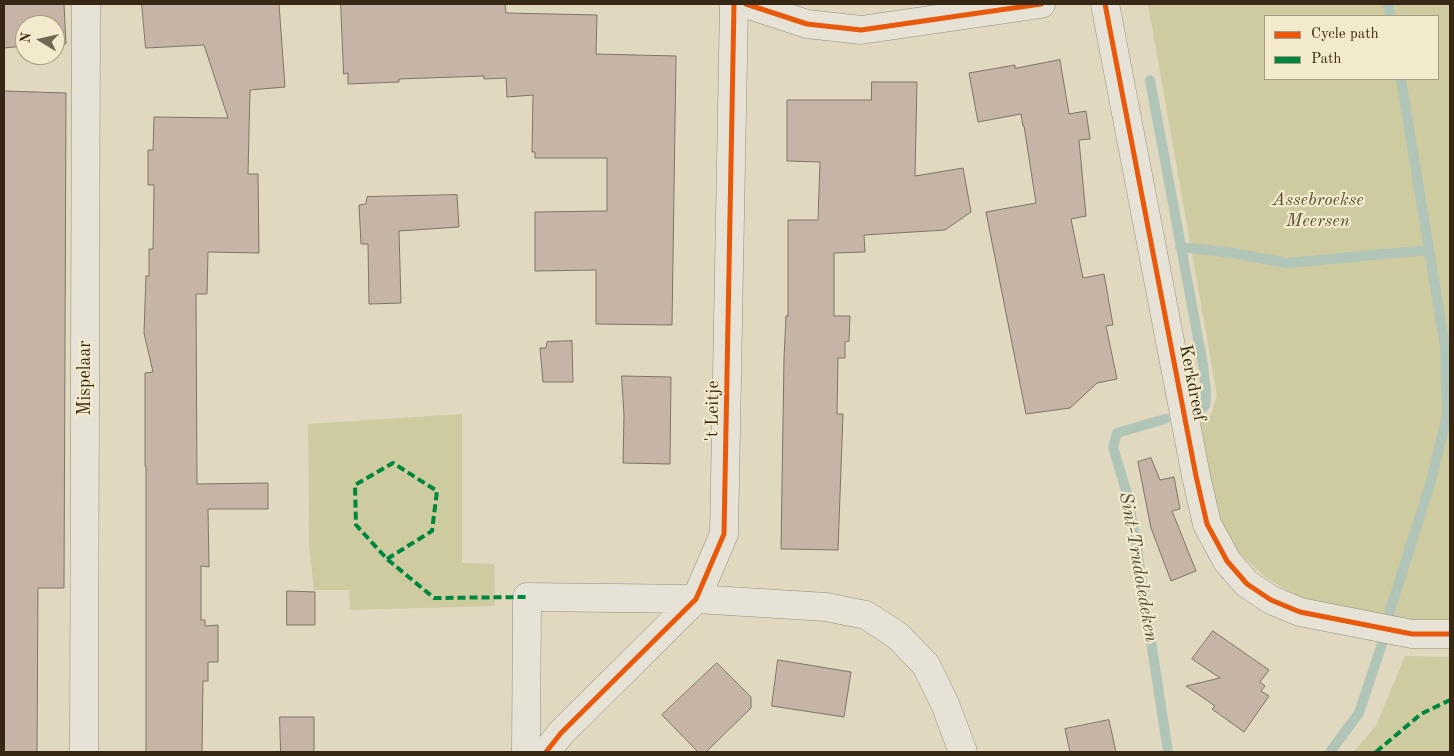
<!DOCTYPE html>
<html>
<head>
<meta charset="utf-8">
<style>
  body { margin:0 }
  #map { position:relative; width:1454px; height:756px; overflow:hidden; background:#e0d8bf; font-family:"Old Standard TT",serif }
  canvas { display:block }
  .frame { position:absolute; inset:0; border:5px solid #362814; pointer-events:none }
  .legend { position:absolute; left:1264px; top:15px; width:175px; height:65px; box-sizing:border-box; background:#f3eacd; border:1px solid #a79c83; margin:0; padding:6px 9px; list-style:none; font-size:15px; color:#362814 }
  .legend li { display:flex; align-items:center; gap:10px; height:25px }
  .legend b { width:25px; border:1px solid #a79c83 }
  .north { position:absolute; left:15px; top:15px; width:50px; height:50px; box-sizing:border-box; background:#f3eacd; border:1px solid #a79c83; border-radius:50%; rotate:279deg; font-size:14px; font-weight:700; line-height:20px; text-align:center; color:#362814 }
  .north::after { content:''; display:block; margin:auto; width:18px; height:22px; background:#726650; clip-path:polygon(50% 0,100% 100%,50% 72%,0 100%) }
</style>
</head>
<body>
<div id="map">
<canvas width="1454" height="756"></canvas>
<div class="frame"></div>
<ul class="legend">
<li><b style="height:6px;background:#e8590c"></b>Cycle path</li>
<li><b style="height:6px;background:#00873e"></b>Path</li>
</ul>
<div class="north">N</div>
</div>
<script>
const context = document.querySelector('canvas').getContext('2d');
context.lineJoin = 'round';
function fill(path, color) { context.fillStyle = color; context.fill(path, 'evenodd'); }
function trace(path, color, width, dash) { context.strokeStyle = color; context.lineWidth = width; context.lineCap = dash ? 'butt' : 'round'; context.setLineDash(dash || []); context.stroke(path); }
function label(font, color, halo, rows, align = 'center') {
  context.font = font + ' "Old Standard TT",serif'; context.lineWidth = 4.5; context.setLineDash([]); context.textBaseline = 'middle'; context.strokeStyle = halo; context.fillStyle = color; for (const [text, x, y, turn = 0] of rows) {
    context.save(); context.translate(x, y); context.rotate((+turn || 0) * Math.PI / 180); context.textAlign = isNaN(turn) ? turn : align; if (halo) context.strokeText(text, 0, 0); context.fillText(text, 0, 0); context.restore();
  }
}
const green = new Path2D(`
  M 1148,4 L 1450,4 L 1450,622 L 1406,621 L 1299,597 L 1265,577 L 1235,549 L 1216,511 L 1197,424 L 1211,415 L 1217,395 ZM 1265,16 L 1438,16 L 1438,79 L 1265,79 Z
  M 462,414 L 462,563 L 494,564 L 495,606 L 350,610 L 349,590 L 314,590 L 309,543 L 308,424 Z
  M 1405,656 L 1450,657 L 1450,752 L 1353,752 L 1376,726 Z`);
const stream = new Path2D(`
  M 1388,4 L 1390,16
  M 1150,80 L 1203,365 L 1206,392 L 1205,406 L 1198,411
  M 1180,247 L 1233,253 L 1287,263 L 1429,250
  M 1165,419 L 1117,433 L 1113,447 L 1127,494 L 1136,543 L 1168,752
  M 1389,614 L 1431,481 L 1447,415 L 1445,347 L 1401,79
  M 1330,752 L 1359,713 L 1382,644`);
const building = new Path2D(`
  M 4,4 L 64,4 L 66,44 L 55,44 L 55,25 L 25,25 L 25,46 L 4,48 Z
  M 142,4 L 279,4 L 285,87 L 250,90 L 248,174 L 258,174 L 259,253 L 208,252 L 207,294 L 196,294 L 197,484 L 268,483 L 268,509 L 208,509 L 209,567 L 201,566 L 201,620 L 205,620 L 205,626 L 218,625 L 218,662 L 208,662 L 208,681 L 203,681 L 202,752 L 146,752 L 146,466 L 145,466 L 145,373 L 153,372 L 144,333 L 146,276 L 149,276 L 149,249 L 153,249 L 154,185 L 148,185 L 148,150 L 153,150 L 154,117 L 228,118 L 204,45 L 146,48 Z
  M 341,4 L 505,4 L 506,13 L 597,15 L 596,54 L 676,56 L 672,325 L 596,324 L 596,270 L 535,271 L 535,212 L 607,211 L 607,158 L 535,158 L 535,152 L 532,152 L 533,95 L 507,97 L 506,78 L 484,79 L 484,76 L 399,79 L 399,82 L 348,84 L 348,73 L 344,74 Z
  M 1060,60 L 1069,114 L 1086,111 L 1090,139 L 1079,140 L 1086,216 L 1071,219 L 1083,278 L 1104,274 L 1113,325 L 1106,326 L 1117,379 L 1097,383 L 1070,408 L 1026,414 L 986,212 L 1036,203 L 1024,126 L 1023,126 L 1021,114 L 978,122 L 969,73 L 1015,65 L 1015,68 Z
  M 872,82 L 917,82 L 915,176 L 963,168 L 971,212 L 945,230 L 864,235 L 865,252 L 834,253 L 834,316 L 850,316 L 849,341 L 845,342 L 845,358 L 838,358 L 837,414 L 843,414 L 838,550 L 781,549 L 784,358 L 786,316 L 788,316 L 788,220 L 818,220 L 820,162 L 787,161 L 787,100 L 871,100 Z
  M 4,91 L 66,93 L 64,588 L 38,588 L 37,752 L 4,752 Z
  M 457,195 L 459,227 L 399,231 L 401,303 L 369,304 L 368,244 L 361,244 L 359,205 L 366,204 L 367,197 Z
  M 572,341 L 573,382 L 543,382 L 540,348 L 546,348 L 547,342 Z
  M 622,376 L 671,377 L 670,464 L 623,463 L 624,416 Z
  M 1151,458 L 1160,480 L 1174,477 L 1180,509 L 1172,511 L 1196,571 L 1171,581 L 1151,528 L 1138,462 Z
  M 287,591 L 315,592 L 315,625 L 287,625 Z
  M 1213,631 L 1269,670 L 1260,682 L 1265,686 L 1261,691 L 1269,696 L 1244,732 L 1212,709 L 1215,706 L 1186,686 L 1220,678 L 1192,659 Z
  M 778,660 L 851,672 L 844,717 L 772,706 Z
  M 717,663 L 751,697 L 751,708 L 706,752 L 698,752 L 662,715 Z
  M 280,717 L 314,717 L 314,752 L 281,752 Z
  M 1109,720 L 1116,752 L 1070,752 L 1065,729 Z`);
const minor = new Path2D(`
  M 746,4 L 807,24 L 861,30 L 1041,4
  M 1105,4 L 1196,476 L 1207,524 L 1227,561 L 1247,584 L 1271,600 L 1300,612 L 1412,634 L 1450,634
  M 84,752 L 86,4
  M 526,752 L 527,597 L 696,599 L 826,607 L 866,615 L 898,636 L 926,665 L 945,704 L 963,752
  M 546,752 L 561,733 L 696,599 L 724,534 L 734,4`);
const quiet = new Path2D(`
  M 387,559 L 432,531 L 437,491 L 393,463 L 355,485 L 356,525 L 387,559 L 434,598 L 527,597
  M 1376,752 L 1421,714 L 1450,700`);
const cycleway = new Path2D(`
  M 746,4 L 807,24 L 861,30 L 1041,4
  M 1105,4 L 1196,476 L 1207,524 L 1227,561 L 1247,584 L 1271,600 L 1300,612 L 1412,634 L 1450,634
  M 546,752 L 561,733 L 696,599 L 724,534 L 734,4`);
const parkNames = [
  ["Assebroekse",1318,200],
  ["Meersen",1318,221]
];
const streetNames = [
  ["Mispelaar",85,378,-90],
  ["Kerkdreef",1192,383,79],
  ["'t Leitje",713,411,-89]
];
const waterNames = [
  ["Sint-Trudoledeken",1138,567,80]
];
fill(green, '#cecba0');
trace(stream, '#b0c4b7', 10);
fill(building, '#c6b4a6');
trace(building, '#7c7667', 1);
trace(minor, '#958e7e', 29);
trace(minor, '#e6e2d5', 28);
trace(quiet, '#00873e', 4, [8, 4]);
trace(cycleway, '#e8590c', 5);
label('italic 18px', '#584e31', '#f3eacd', parkNames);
label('18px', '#362814', '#f3eacd', streetNames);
label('italic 19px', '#4f4d3c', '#f3eacd', waterNames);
</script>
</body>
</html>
